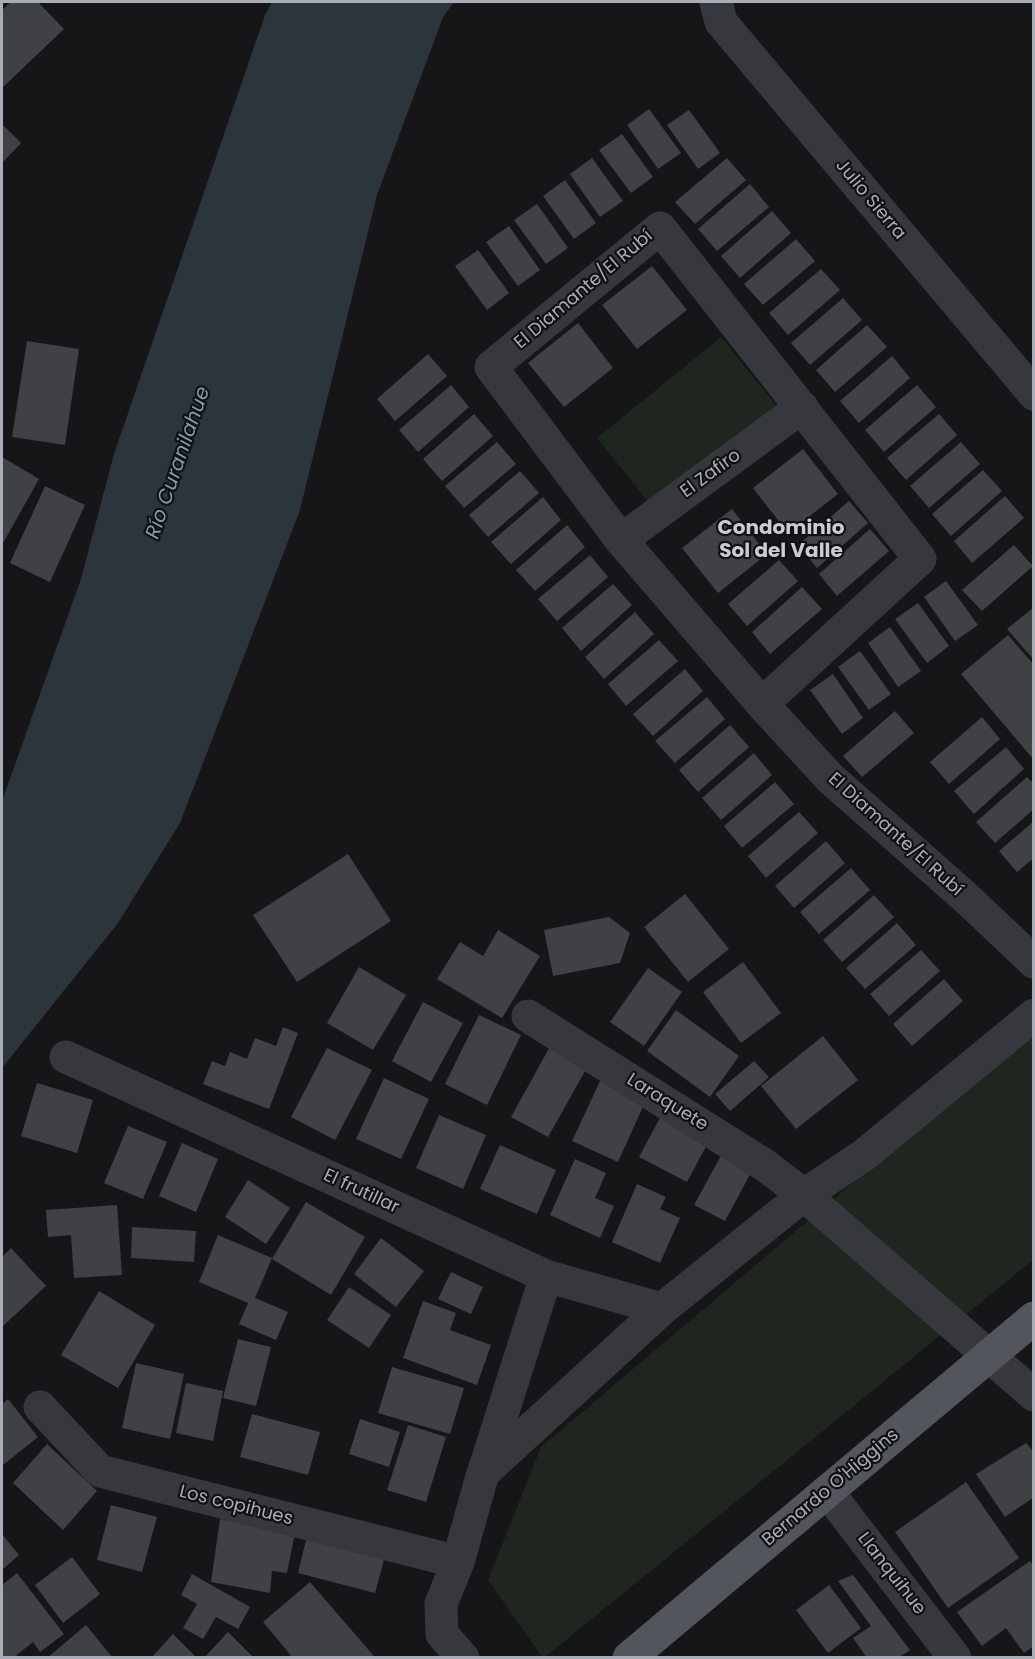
<!DOCTYPE html>
<html>
<head>
<meta charset="utf-8">
<style>
  body { margin:0 }
  #map { position:relative; width:1035px; height:1659px; overflow:hidden; background:#161618; font-family:Poppins,sans-serif }
  canvas { display:block }
  .frame { position:absolute; inset:0; border:3px solid #a8adb8; pointer-events:none }
</style>
</head>
<body>
<div id="map">
<canvas width="1035" height="1659"></canvas>
<div class="frame"></div>
</div>
<script>
const context = document.querySelector('canvas').getContext('2d');
context.lineJoin = 'round';
function fill(path, color) { context.fillStyle = color; context.fill(path, 'evenodd'); }
function trace(path, color, width, dash) { context.strokeStyle = color; context.lineWidth = width; context.lineCap = dash ? 'butt' : 'round'; context.setLineDash(dash || []); context.stroke(path); }
function label(font, color, halo, rows, align = 'center') {
  context.font = font + ' Poppins,sans-serif'; context.lineWidth = 4.5; context.setLineDash([]); context.textBaseline = 'middle'; context.strokeStyle = halo; context.fillStyle = color; for (const [text, x, y, turn = 0] of rows) {
    context.save(); context.translate(x, y); context.rotate((+turn || 0) * Math.PI / 180); context.textAlign = isNaN(turn) ? turn : align; if (halo) context.strokeText(text, 0, 0); context.fillText(text, 0, 0); context.restore();
  }
}
const green = new Path2D(`
  M 721,337 L 779,409 L 655,510 L 597,438 Z
  M 1033,1030 L 1033,1260 L 545,1657 L 542,1657 L 488,1580 L 541,1447 Z`);
const water = new Path2D(`
  M 272,2 L 454,2 L 443,17 L 377,195 L 300,510 L 180,823 L 118,923 L 2,1068 L 2,801 L 81,579 L 114,454 L 265,15 Z`);
const building = new Path2D(`
  M 11,2 L 38,2 L 64,29 L 2,88 L 2,10 Z
  M 649,109 L 681,153 L 658,169 L 627,125 Z
  M 689,110 L 720,153 L 698,169 L 667,125 Z
  M 2,124 L 21,143 L 2,163 Z
  M 622,134 L 653,177 L 631,193 L 599,150 Z
  M 592,158 L 623,201 L 600,217 L 570,174 Z
  M 727,158 L 746,180 L 695,224 L 675,202 Z
  M 565,180 L 596,223 L 574,239 L 543,196 Z
  M 750,184 L 769,207 L 717,251 L 698,229 Z
  M 537,204 L 568,248 L 546,264 L 514,220 Z
  M 772,211 L 791,233 L 740,278 L 721,256 Z
  M 509,226 L 540,270 L 518,286 L 486,242 Z
  M 796,239 L 815,261 L 763,305 L 744,284 Z
  M 478,250 L 509,293 L 487,310 L 455,266 Z
  M 652,266 L 687,310 L 637,349 L 602,305 Z
  M 821,269 L 840,290 L 788,335 L 769,313 Z
  M 843,298 L 862,320 L 810,365 L 791,343 Z
  M 578,323 L 613,368 L 564,407 L 528,363 Z
  M 867,325 L 887,347 L 835,392 L 816,370 Z
  M 27,341 L 79,349 L 65,445 L 12,437 Z
  M 428,354 L 447,376 L 395,421 L 377,399 Z
  M 892,356 L 910,378 L 859,423 L 840,401 Z
  M 451,385 L 469,407 L 418,452 L 399,430 Z
  M 917,385 L 936,407 L 884,452 L 865,430 Z
  M 474,414 L 493,436 L 442,481 L 423,459 Z
  M 939,414 L 957,435 L 906,480 L 887,458 Z
  M 497,442 L 516,464 L 464,508 L 445,486 Z
  M 961,442 L 980,464 L 929,508 L 910,486 Z
  M 803,449 L 838,494 L 788,533 L 753,488 Z
  M 2,457 L 39,479 L 2,545 Z
  M 983,470 L 1002,491 L 951,536 L 932,514 Z
  M 520,471 L 539,493 L 488,537 L 469,515 Z
  M 45,486 L 85,505 L 50,582 L 10,563 Z
  M 1005,496 L 1024,518 L 972,563 L 954,541 Z
  M 543,497 L 561,520 L 511,564 L 491,542 Z
  M 849,501 L 868,523 L 817,568 L 798,545 Z
  M 732,509 L 767,554 L 718,593 L 682,548 Z
  M 567,525 L 585,547 L 535,591 L 516,570 Z
  M 870,529 L 889,551 L 837,596 L 819,574 Z
  M 1014,545 L 1033,566 L 982,611 L 962,590 Z
  M 590,555 L 608,577 L 557,621 L 538,599 Z
  M 779,560 L 798,581 L 747,626 L 728,604 Z
  M 946,581 L 978,625 L 955,641 L 924,597 Z
  M 613,584 L 632,605 L 581,651 L 562,628 Z
  M 802,587 L 822,609 L 770,654 L 752,632 Z
  M 918,603 L 949,646 L 927,663 L 895,619 Z
  M 1034,607 L 1034,660 L 1007,629 Z
  M 635,612 L 654,634 L 604,679 L 585,657 Z
  M 890,627 L 921,671 L 898,687 L 868,643 Z
  M 1008,635 L 1034,665 L 1034,760 L 961,674 Z
  M 659,640 L 678,661 L 626,706 L 608,684 Z
  M 860,651 L 891,694 L 869,710 L 838,667 Z
  M 685,669 L 703,691 L 653,736 L 633,714 Z
  M 833,674 L 863,718 L 842,734 L 810,690 Z
  M 707,697 L 725,719 L 675,763 L 655,741 Z
  M 895,711 L 914,733 L 862,777 L 843,756 Z
  M 982,717 L 1000,739 L 949,784 L 930,762 Z
  M 730,725 L 749,747 L 698,792 L 679,770 Z
  M 1006,747 L 1024,769 L 974,814 L 954,791 Z
  M 754,753 L 772,775 L 721,820 L 702,798 Z
  M 1027,777 L 1034,784 L 1034,809 L 995,843 L 976,822 Z
  M 775,782 L 794,804 L 742,848 L 724,826 Z
  M 799,812 L 818,833 L 766,878 L 748,856 Z
  M 1034,821 L 1034,858 L 1017,872 L 999,851 Z
  M 826,841 L 845,863 L 794,908 L 775,886 Z
  M 348,854 L 391,921 L 297,982 L 253,915 Z
  M 851,868 L 870,890 L 819,934 L 800,912 Z
  M 685,894 L 729,949 L 688,982 L 644,927 Z
  M 874,895 L 894,917 L 842,962 L 823,940 Z
  M 609,917 L 630,933 L 620,963 L 553,976 L 544,930 Z
  M 897,923 L 916,945 L 865,989 L 846,968 Z
  M 498,930 L 540,956 L 502,1018 L 437,979 L 460,942 L 483,956 Z
  M 921,950 L 940,971 L 889,1016 L 870,994 Z
  M 743,962 L 781,1013 L 741,1043 L 703,992 Z
  M 359,967 L 406,995 L 373,1050 L 327,1023 Z
  M 648,968 L 682,992 L 644,1046 L 610,1022 Z
  M 944,979 L 963,1001 L 912,1046 L 893,1024 Z
  M 423,1002 L 463,1023 L 431,1082 L 392,1061 Z
  M 676,1010 L 739,1056 L 710,1097 L 647,1051 Z
  M 479,1015 L 521,1035 L 487,1105 L 445,1084 Z
  M 283,1027 L 298,1033 L 269,1109 L 203,1084 L 212,1061 L 225,1066 L 230,1052 L 247,1059 L 255,1038 L 276,1046 Z
  M 823,1036 L 858,1080 L 796,1129 L 761,1086 Z
  M 552,1043 L 589,1064 L 548,1137 L 511,1117 Z
  M 327,1048 L 372,1070 L 335,1140 L 291,1117 Z
  M 754,1061 L 769,1077 L 730,1111 L 715,1094 Z
  M 384,1078 L 429,1099 L 401,1159 L 356,1139 Z
  M 601,1079 L 646,1100 L 618,1162 L 572,1141 Z
  M 37,1083 L 93,1100 L 77,1153 L 21,1136 Z
  M 662,1114 L 710,1139 L 687,1182 L 639,1157 Z
  M 439,1115 L 486,1135 L 463,1189 L 416,1168 Z
  M 128,1126 L 167,1142 L 143,1199 L 104,1183 Z
  M 182,1143 L 218,1159 L 196,1212 L 159,1196 Z
  M 500,1145 L 556,1170 L 537,1214 L 480,1189 Z
  M 723,1152 L 753,1169 L 725,1221 L 694,1205 Z
  M 575,1159 L 606,1173 L 595,1198 L 614,1206 L 600,1238 L 550,1215 Z
  M 248,1180 L 290,1208 L 266,1244 L 225,1217 Z
  M 637,1184 L 666,1197 L 660,1209 L 680,1218 L 660,1263 L 612,1242 Z
  M 306,1202 L 365,1237 L 331,1295 L 272,1259 Z
  M 117,1205 L 122,1275 L 74,1278 L 71,1235 L 48,1237 L 46,1210 Z
  M 132,1227 L 196,1231 L 194,1262 L 131,1258 Z
  M 218,1235 L 272,1258 L 255,1298 L 288,1312 L 276,1340 L 239,1324 L 248,1303 L 199,1282 Z
  M 381,1238 L 424,1271 L 396,1307 L 354,1274 Z
  M 11,1248 L 46,1286 L 2,1327 L 2,1257 Z
  M 451,1272 L 483,1287 L 471,1314 L 438,1299 Z
  M 349,1287 L 391,1315 L 369,1348 L 327,1320 Z
  M 99,1291 L 155,1325 L 118,1388 L 61,1355 Z
  M 423,1301 L 456,1313 L 450,1330 L 491,1345 L 477,1385 L 403,1358 Z
  M 238,1339 L 271,1347 L 256,1406 L 223,1398 Z
  M 136,1363 L 184,1374 L 170,1439 L 122,1428 Z
  M 392,1367 L 464,1388 L 450,1434 L 378,1413 Z
  M 186,1383 L 223,1391 L 213,1441 L 176,1433 Z
  M 8,1399 L 38,1437 L 3,1465 L 2,1404 Z
  M 252,1414 L 320,1432 L 308,1475 L 240,1457 Z
  M 360,1419 L 400,1432 L 389,1467 L 349,1454 Z
  M 408,1425 L 446,1437 L 426,1502 L 387,1490 Z
  M 1026,1443 L 1034,1452 L 1034,1497 L 1005,1517 L 976,1474 Z
  M 47,1444 L 97,1491 L 63,1530 L 13,1483 Z
  M 966,1482 L 1019,1558 L 948,1608 L 895,1532 Z
  M 111,1505 L 157,1517 L 142,1572 L 97,1560 Z
  M 220,1519 L 295,1533 L 287,1573 L 272,1571 L 270,1593 L 211,1582 Z
  M 2,1534 L 19,1555 L 2,1570 Z
  M 307,1536 L 385,1556 L 375,1593 L 298,1573 Z
  M 72,1557 L 100,1594 L 63,1623 L 35,1585 Z
  M 1030,1561 L 1034,1566 L 1034,1646 L 1024,1653 L 1006,1628 L 982,1646 L 957,1612 Z
  M 17,1573 L 64,1634 L 40,1652 L 33,1642 L 13,1658 L 2,1658 L 2,1585 Z
  M 192,1574 L 250,1607 L 238,1629 L 216,1617 L 203,1639 L 183,1628 L 197,1604 L 181,1595 Z
  M 853,1575 L 910,1650 L 898,1658 L 867,1658 L 853,1638 L 871,1626 L 838,1581 Z
  M 310,1582 L 373,1655 L 371,1658 L 293,1658 L 263,1622 Z
  M 829,1585 L 861,1628 L 828,1653 L 796,1610 Z
  M 86,1625 L 113,1658 L 47,1658 Z
  M 228,1632 L 254,1658 L 204,1658 Z
  M 173,1634 L 197,1658 L 151,1658 Z`);
const minor = new Path2D(`
  M 716,2 L 721,22 L 1034,394
  M 621,540 L 802,407
  M 762,704 L 920,559 L 660,228 L 491,367 L 621,540 L 762,704 L 830,778 L 964,896 L 1034,962
  M 528,1016 L 766,1166 L 804,1195 L 1034,1395
  M 66,1057 L 546,1276 L 662,1309
  M 40,1407 L 100,1471 L 458,1562
  M 484,1471 L 546,1276
  M 827,1491 L 955,1658
  M 463,1658 L 442,1634 L 441,1604 L 458,1562 L 483,1473 L 662,1309 L 804,1195 L 864,1155 L 1034,1015`);
const primary = new Path2D(`
  M 629,1658 L 1034,1318`);
const streetNames = [
  ["Julio Sierra",870,200,50],
  ["El Diamante/El Rubí",584,290,-40],
  ["El Zafiro",711,474,-36],
  ["El Diamante/El Rubí",895,835,42],
  ["Laraquete",667,1103,32],
  ["El frutillar",361,1192,25],
  ["Bernardo O'Higgins",831,1488,-40],
  ["Los copihues",236,1506,14],
  ["Llanquihue",891,1574,52]
];
const waterNames = [
  ["Río Curanilahue",179,463,-71]
];
const neighbourhoodNames = [
  ["Condominio",781,529],
  ["Sol del Valle",781,552]
];
fill(green, '#1e261f');
fill(water, '#2c353c');
fill(building, '#404145');
trace(minor, '#37383d', 33);
trace(primary, '#53555c', 33);
label('18px', '#a8adb8', '#111113', streetNames);
label('italic 20px', '#7f9bb3', '#111113', waterNames);
label('bold 20px', '#c9ccd4', '#111113', neighbourhoodNames);
</script>
</body>
</html>
